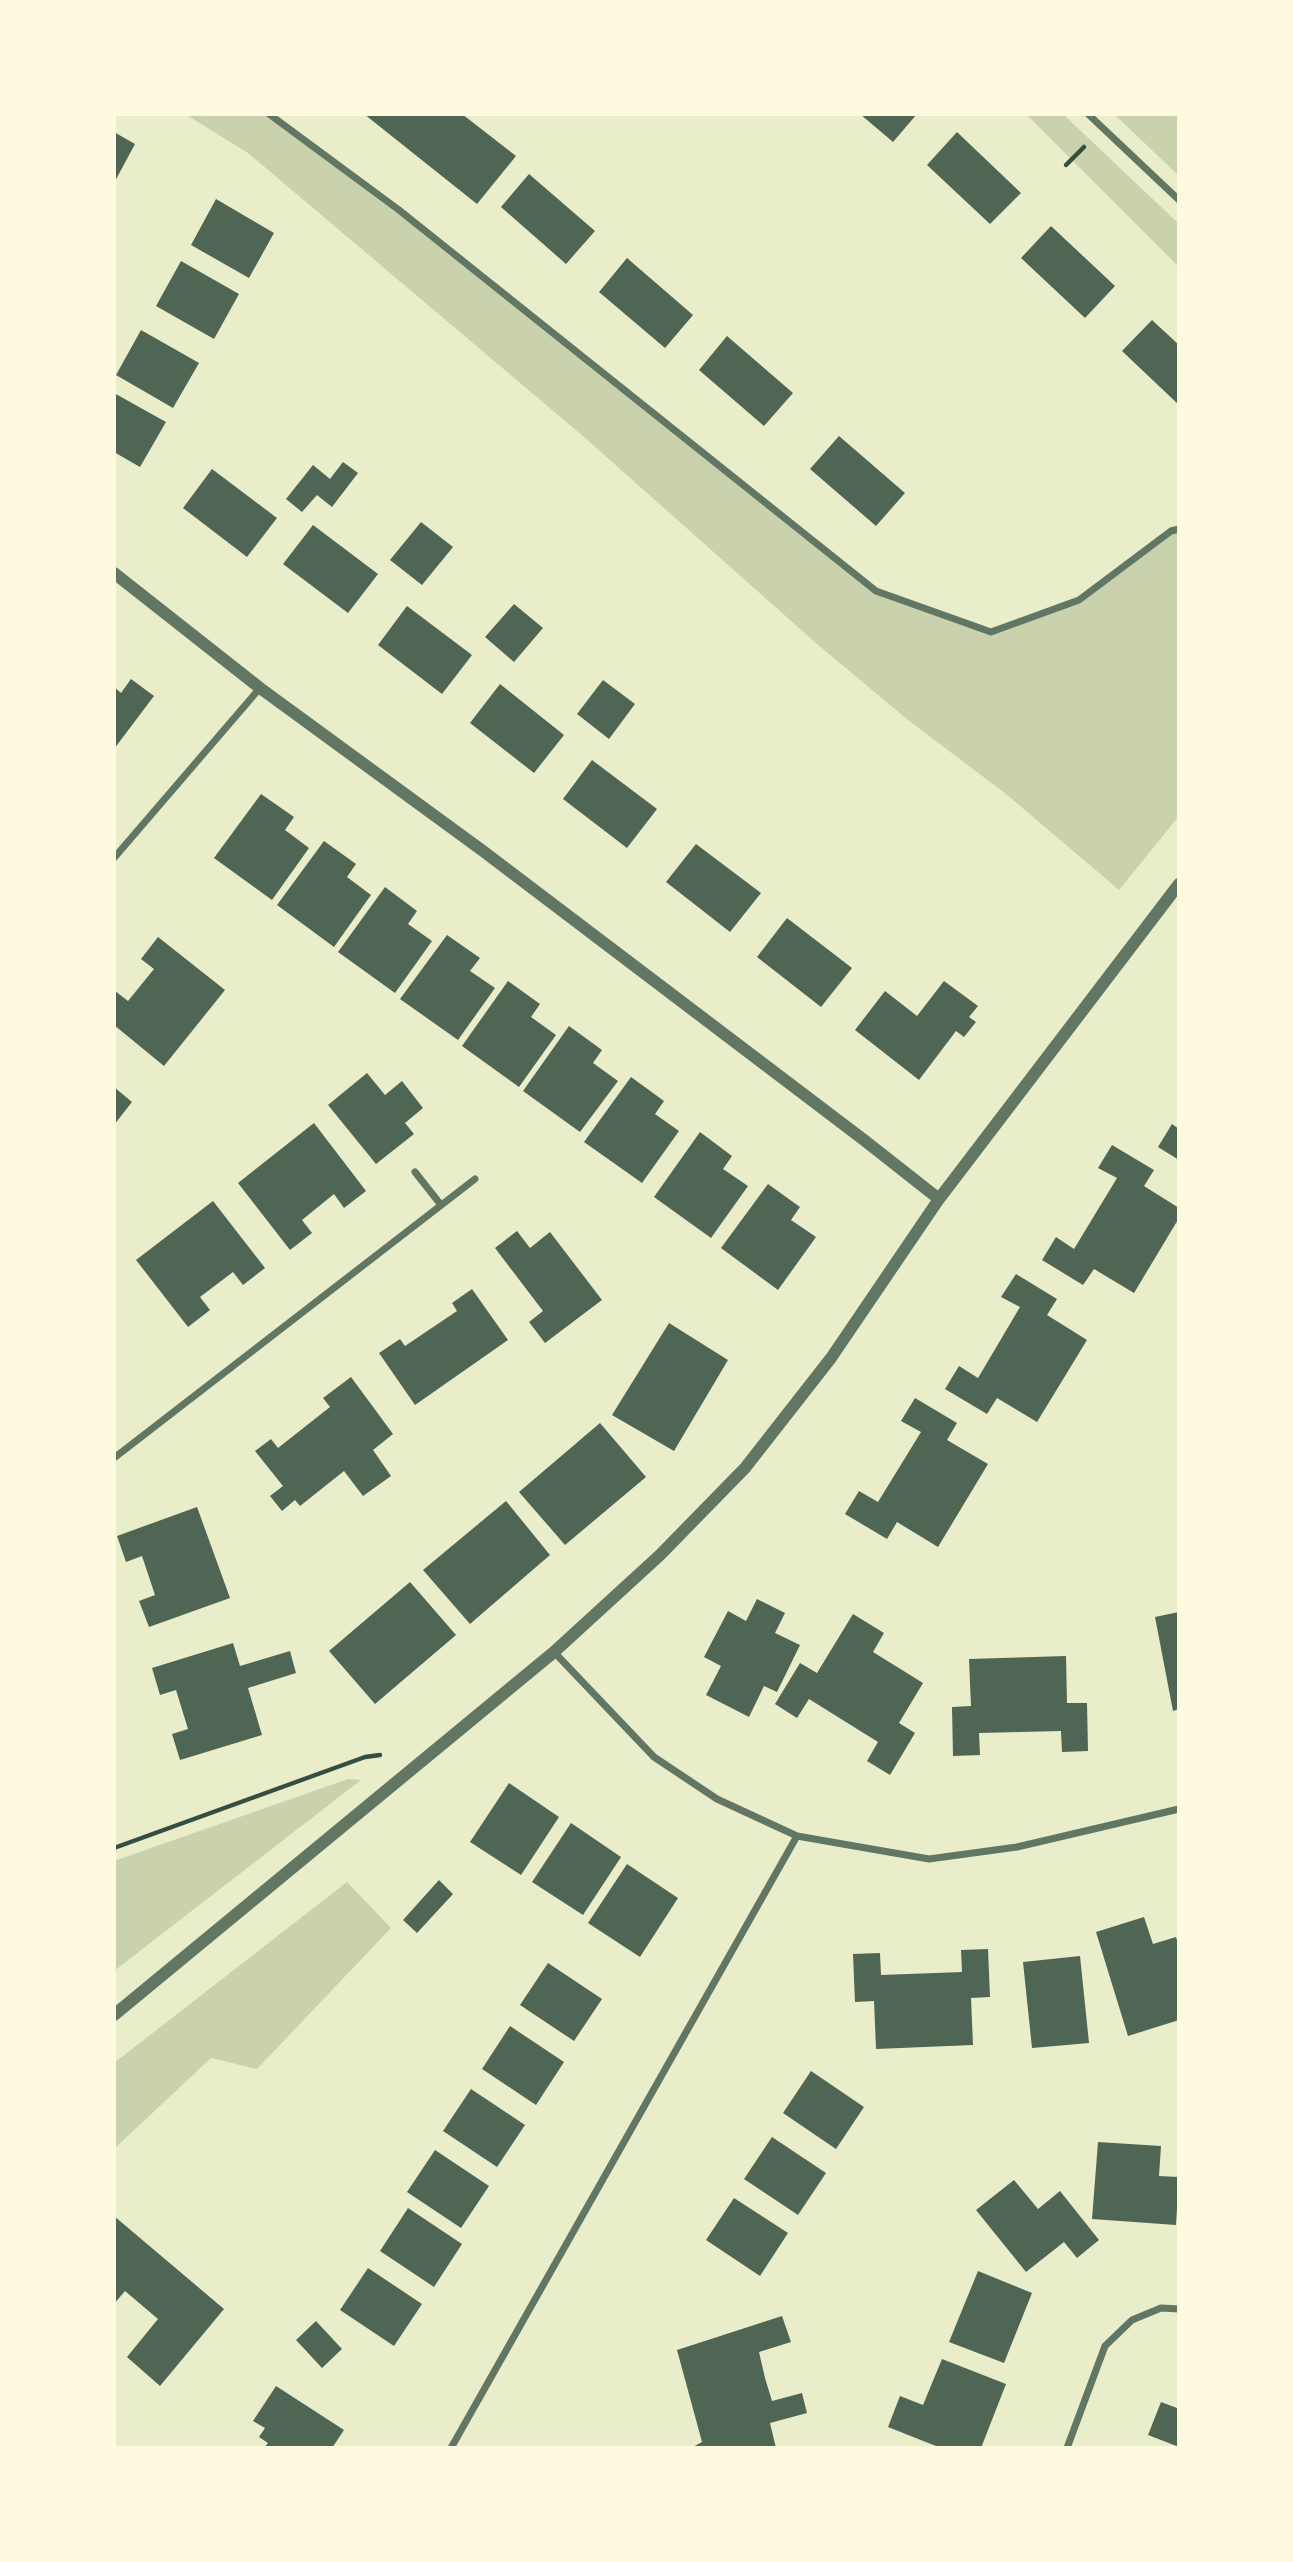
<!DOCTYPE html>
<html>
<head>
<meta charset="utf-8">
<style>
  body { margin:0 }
  #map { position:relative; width:1293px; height:2562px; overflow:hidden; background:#e9edc9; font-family:Ubuntu,sans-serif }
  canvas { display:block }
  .frame { position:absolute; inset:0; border:116px solid #fefae0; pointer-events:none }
</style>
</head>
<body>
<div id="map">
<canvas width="1293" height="2562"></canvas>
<div class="frame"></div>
</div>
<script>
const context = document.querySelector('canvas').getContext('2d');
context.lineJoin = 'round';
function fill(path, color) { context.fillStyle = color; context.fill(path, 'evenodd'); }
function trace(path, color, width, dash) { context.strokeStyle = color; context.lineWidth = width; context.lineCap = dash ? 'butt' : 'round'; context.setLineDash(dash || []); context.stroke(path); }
const green = new Path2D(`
  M 185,114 L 269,114 L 399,210 L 876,591 L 991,632 L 1079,600 L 1171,531 L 1179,533 L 1179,816 L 1119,890 L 1006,794 L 908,720 L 817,644 L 584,437 L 248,153 Z
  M 1026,114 L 1063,114 L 1179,224 L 1179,267 Z
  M 1114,114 L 1179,115 L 1179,176 Z
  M 348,1779 L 361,1780 L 114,1971 L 114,1861 Z
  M 347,1882 L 391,1928 L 257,2069 L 211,2058 L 114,2149 L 114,2063 Z`);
const building = new Path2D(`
  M 364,114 L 462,114 L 516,156 L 477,204 Z
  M 860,114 L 917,114 L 893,142 Z
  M 114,132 L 135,144 L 114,183 Z
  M 957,132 L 1021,193 L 990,224 L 927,165 Z
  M 529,174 L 595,231 L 566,264 L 501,207 Z
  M 216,199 L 274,233 L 249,278 L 191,245 Z
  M 1051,226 L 1115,286 L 1085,318 L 1021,258 Z
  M 627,258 L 693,315 L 665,348 L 599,292 Z
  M 181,261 L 239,294 L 214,339 L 156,306 Z
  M 1152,320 L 1179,345 L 1179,405 L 1122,351 Z
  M 141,330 L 199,363 L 173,408 L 116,375 Z
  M 727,336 L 793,393 L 764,426 L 699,370 Z
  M 114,393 L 166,422 L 140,467 L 114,452 Z
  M 839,436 L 905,493 L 876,526 L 810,469 Z
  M 343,462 L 358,473 L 332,507 L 317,495 L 302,512 L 286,499 L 313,465 L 330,479 Z
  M 212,469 L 277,518 L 247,557 L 183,508 Z
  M 421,522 L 453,547 L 422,585 L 390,560 Z
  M 313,525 L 378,574 L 348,613 L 283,564 Z
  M 514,604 L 543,628 L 514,662 L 485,637 Z
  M 407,606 L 472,655 L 442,694 L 378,645 Z
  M 131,679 L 154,696 L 114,749 L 114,687 L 121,693 Z
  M 603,680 L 635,704 L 609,739 L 577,714 Z
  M 500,684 L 564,735 L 534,773 L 470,723 Z
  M 592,760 L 657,809 L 627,848 L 563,799 Z
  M 261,794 L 294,817 L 285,830 L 309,848 L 272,900 L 214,858 Z
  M 324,841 L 356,864 L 347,877 L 371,895 L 334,947 L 277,905 Z
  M 696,844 L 761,893 L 730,932 L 666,882 Z
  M 385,887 L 417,911 L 408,924 L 432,941 L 395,993 L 338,952 Z
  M 787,918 L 852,968 L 821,1007 L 757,957 Z
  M 447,935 L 480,958 L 470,971 L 495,988 L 458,1040 L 400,999 Z
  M 158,937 L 225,990 L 164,1066 L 114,1025 L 114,992 L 115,991 L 128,1001 L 154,969 L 141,959 Z
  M 508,981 L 540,1004 L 531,1017 L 556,1035 L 519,1087 L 462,1046 Z
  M 944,981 L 978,1006 L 969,1017 L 976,1022 L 964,1037 L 956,1031 L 919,1080 L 855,1030 L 885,991 L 917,1016 Z
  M 569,1026 L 602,1050 L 593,1063 L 618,1081 L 580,1132 L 523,1091 Z
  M 367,1073 L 385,1095 L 402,1081 L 423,1108 L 405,1123 L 414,1134 L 376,1164 L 328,1105 Z
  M 631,1077 L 664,1101 L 655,1114 L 679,1131 L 642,1183 L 584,1142 Z
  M 114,1087 L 132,1102 L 114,1125 Z
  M 314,1123 L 366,1191 L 344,1208 L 334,1194 L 302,1220 L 312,1233 L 290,1250 L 238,1183 Z
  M 1172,1124 L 1179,1129 L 1179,1160 L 1158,1147 Z
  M 700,1132 L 732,1156 L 723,1169 L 748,1186 L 711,1238 L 654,1197 Z
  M 1112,1145 L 1154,1170 L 1144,1186 L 1179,1208 L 1179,1218 L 1134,1293 L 1094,1269 L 1083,1285 L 1042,1260 L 1056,1237 L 1074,1249 L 1117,1178 L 1098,1168 Z
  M 768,1184 L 800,1207 L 791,1220 L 816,1237 L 778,1290 L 721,1248 Z
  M 213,1201 L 265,1268 L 243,1285 L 233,1272 L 200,1297 L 210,1310 L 188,1327 L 136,1260 Z
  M 517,1231 L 530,1248 L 550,1232 L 602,1300 L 545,1343 L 529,1322 L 543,1311 L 495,1248 Z
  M 1016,1274 L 1057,1299 L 1047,1315 L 1087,1340 L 1037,1422 L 997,1398 L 987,1414 L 945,1389 L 959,1366 L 978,1378 L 1020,1307 L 1001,1297 Z
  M 472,1289 L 508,1340 L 415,1405 L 379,1353 L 400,1339 L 405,1346 L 457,1311 L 452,1303 Z
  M 669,1323 L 728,1360 L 674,1451 L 612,1415 Z
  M 351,1377 L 393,1434 L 373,1450 L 391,1476 L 363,1496 L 344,1471 L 300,1506 L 295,1500 L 282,1511 L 270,1496 L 283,1486 L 255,1451 L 271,1439 L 278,1448 L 330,1407 L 323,1398 Z
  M 915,1398 L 957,1423 L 947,1440 L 988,1464 L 938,1547 L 897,1522 L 887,1539 L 845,1514 L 859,1491 L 878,1502 L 921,1432 L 901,1421 Z
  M 600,1423 L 646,1477 L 565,1545 L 519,1492 Z
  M 506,1501 L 550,1555 L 470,1624 L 423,1570 Z
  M 197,1507 L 230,1598 L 149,1627 L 139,1601 L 155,1595 L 142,1556 L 126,1562 L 117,1536 Z
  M 410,1582 L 456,1635 L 375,1704 L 329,1651 Z
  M 757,1599 L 785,1613 L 775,1633 L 800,1645 L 777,1692 L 764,1686 L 749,1717 L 706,1695 L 721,1666 L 704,1657 L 728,1611 L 746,1621 Z
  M 1179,1612 L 1179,1709 L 1173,1711 L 1155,1617 Z
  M 853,1614 L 884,1633 L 873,1652 L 923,1683 L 899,1723 L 915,1733 L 890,1775 L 867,1761 L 878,1742 L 809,1699 L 797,1718 L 775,1704 L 800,1663 L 817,1673 Z
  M 233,1643 L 240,1666 L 290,1651 L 296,1673 L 248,1688 L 262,1735 L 180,1760 L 172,1734 L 188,1729 L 176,1690 L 160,1695 L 152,1668 Z
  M 1066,1656 L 1067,1703 L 1087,1703 L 1088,1751 L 1062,1752 L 1061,1731 L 979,1733 L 980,1755 L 953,1756 L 952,1707 L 971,1706 L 969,1659 Z
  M 509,1783 L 559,1817 L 521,1875 L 470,1842 Z
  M 571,1823 L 621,1857 L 583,1915 L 532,1882 Z
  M 627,1864 L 678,1898 L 640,1957 L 588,1923 Z
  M 439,1880 L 453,1894 L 417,1933 L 403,1920 Z
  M 1144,1917 L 1153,1944 L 1176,1937 L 1179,1946 L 1179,2020 L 1128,2036 L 1096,1932 Z
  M 988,1949 L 990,1997 L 971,1998 L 973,2045 L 876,2049 L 874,2001 L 855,2002 L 853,1954 L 880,1953 L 881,1975 L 962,1972 L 961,1950 Z
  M 1080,1956 L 1089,2043 L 1032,2048 L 1023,1962 Z
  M 548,1963 L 602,1999 L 574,2041 L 520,2005 Z
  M 510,2026 L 564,2062 L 536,2105 L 482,2069 Z
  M 811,2071 L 864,2107 L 836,2149 L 783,2113 Z
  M 471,2089 L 525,2125 L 497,2167 L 443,2131 Z
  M 772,2137 L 826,2173 L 798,2215 L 744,2179 Z
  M 1098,2142 L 1161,2146 L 1159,2176 L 1179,2177 L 1176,2225 L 1092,2219 Z
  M 435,2150 L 489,2186 L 461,2228 L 407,2192 Z
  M 1014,2180 L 1038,2209 L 1060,2191 L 1099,2240 L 1077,2258 L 1064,2242 L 1026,2272 L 976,2210 Z
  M 734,2198 L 788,2233 L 760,2276 L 706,2240 Z
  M 408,2208 L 462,2244 L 434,2287 L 380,2251 Z
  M 114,2216 L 224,2309 L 160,2386 L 127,2357 L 158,2319 L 125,2291 L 114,2304 Z
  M 368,2268 L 422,2304 L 394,2346 L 340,2310 Z
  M 978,2271 L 1032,2293 L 1004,2363 L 949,2342 Z
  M 782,2316 L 791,2342 L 759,2352 L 765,2378 L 772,2401 L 802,2393 L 807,2413 L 770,2423 L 776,2448 L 691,2448 L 702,2442 L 677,2350 Z
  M 316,2321 L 342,2349 L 322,2368 L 296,2340 Z
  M 942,2359 L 1006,2384 L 981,2448 L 941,2448 L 888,2427 L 900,2396 L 923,2405 Z
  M 276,2386 L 344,2430 L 332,2448 L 264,2448 L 268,2443 L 259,2437 L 265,2428 L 253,2421 Z
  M 1161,2402 L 1177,2408 L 1179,2402 L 1179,2447 L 1148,2435 Z`);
const path = new Path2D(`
  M 1066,165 L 1084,147
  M 114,1848 L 365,1757 L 380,1755`);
const minor = new Path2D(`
  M 269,114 L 399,210 L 876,591 L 991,632 L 1079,600 L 1171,531 L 1179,529
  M 1088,114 L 1179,200
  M 114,858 L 260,688
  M 415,1172 L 441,1205
  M 114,1458 L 475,1179
  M 554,1652 L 654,1757 L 717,1799 L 797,1836 L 929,1859 L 1017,1847 L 1179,1809
  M 451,2448 L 797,1836
  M 1067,2448 L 1105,2346 L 1132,2320 L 1161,2308 L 1179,2309`);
const tertiary = new Path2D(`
  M 114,573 L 260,688 L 483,851 L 864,1140 L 939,1199
  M 114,2015 L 554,1652 L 660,1555 L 745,1468 L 831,1358 L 939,1199 L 1179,884`);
fill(green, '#cad2ad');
fill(building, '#4f6655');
trace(path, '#344e41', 4.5);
trace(minor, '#617663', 7);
trace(tertiary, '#617663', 12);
</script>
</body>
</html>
